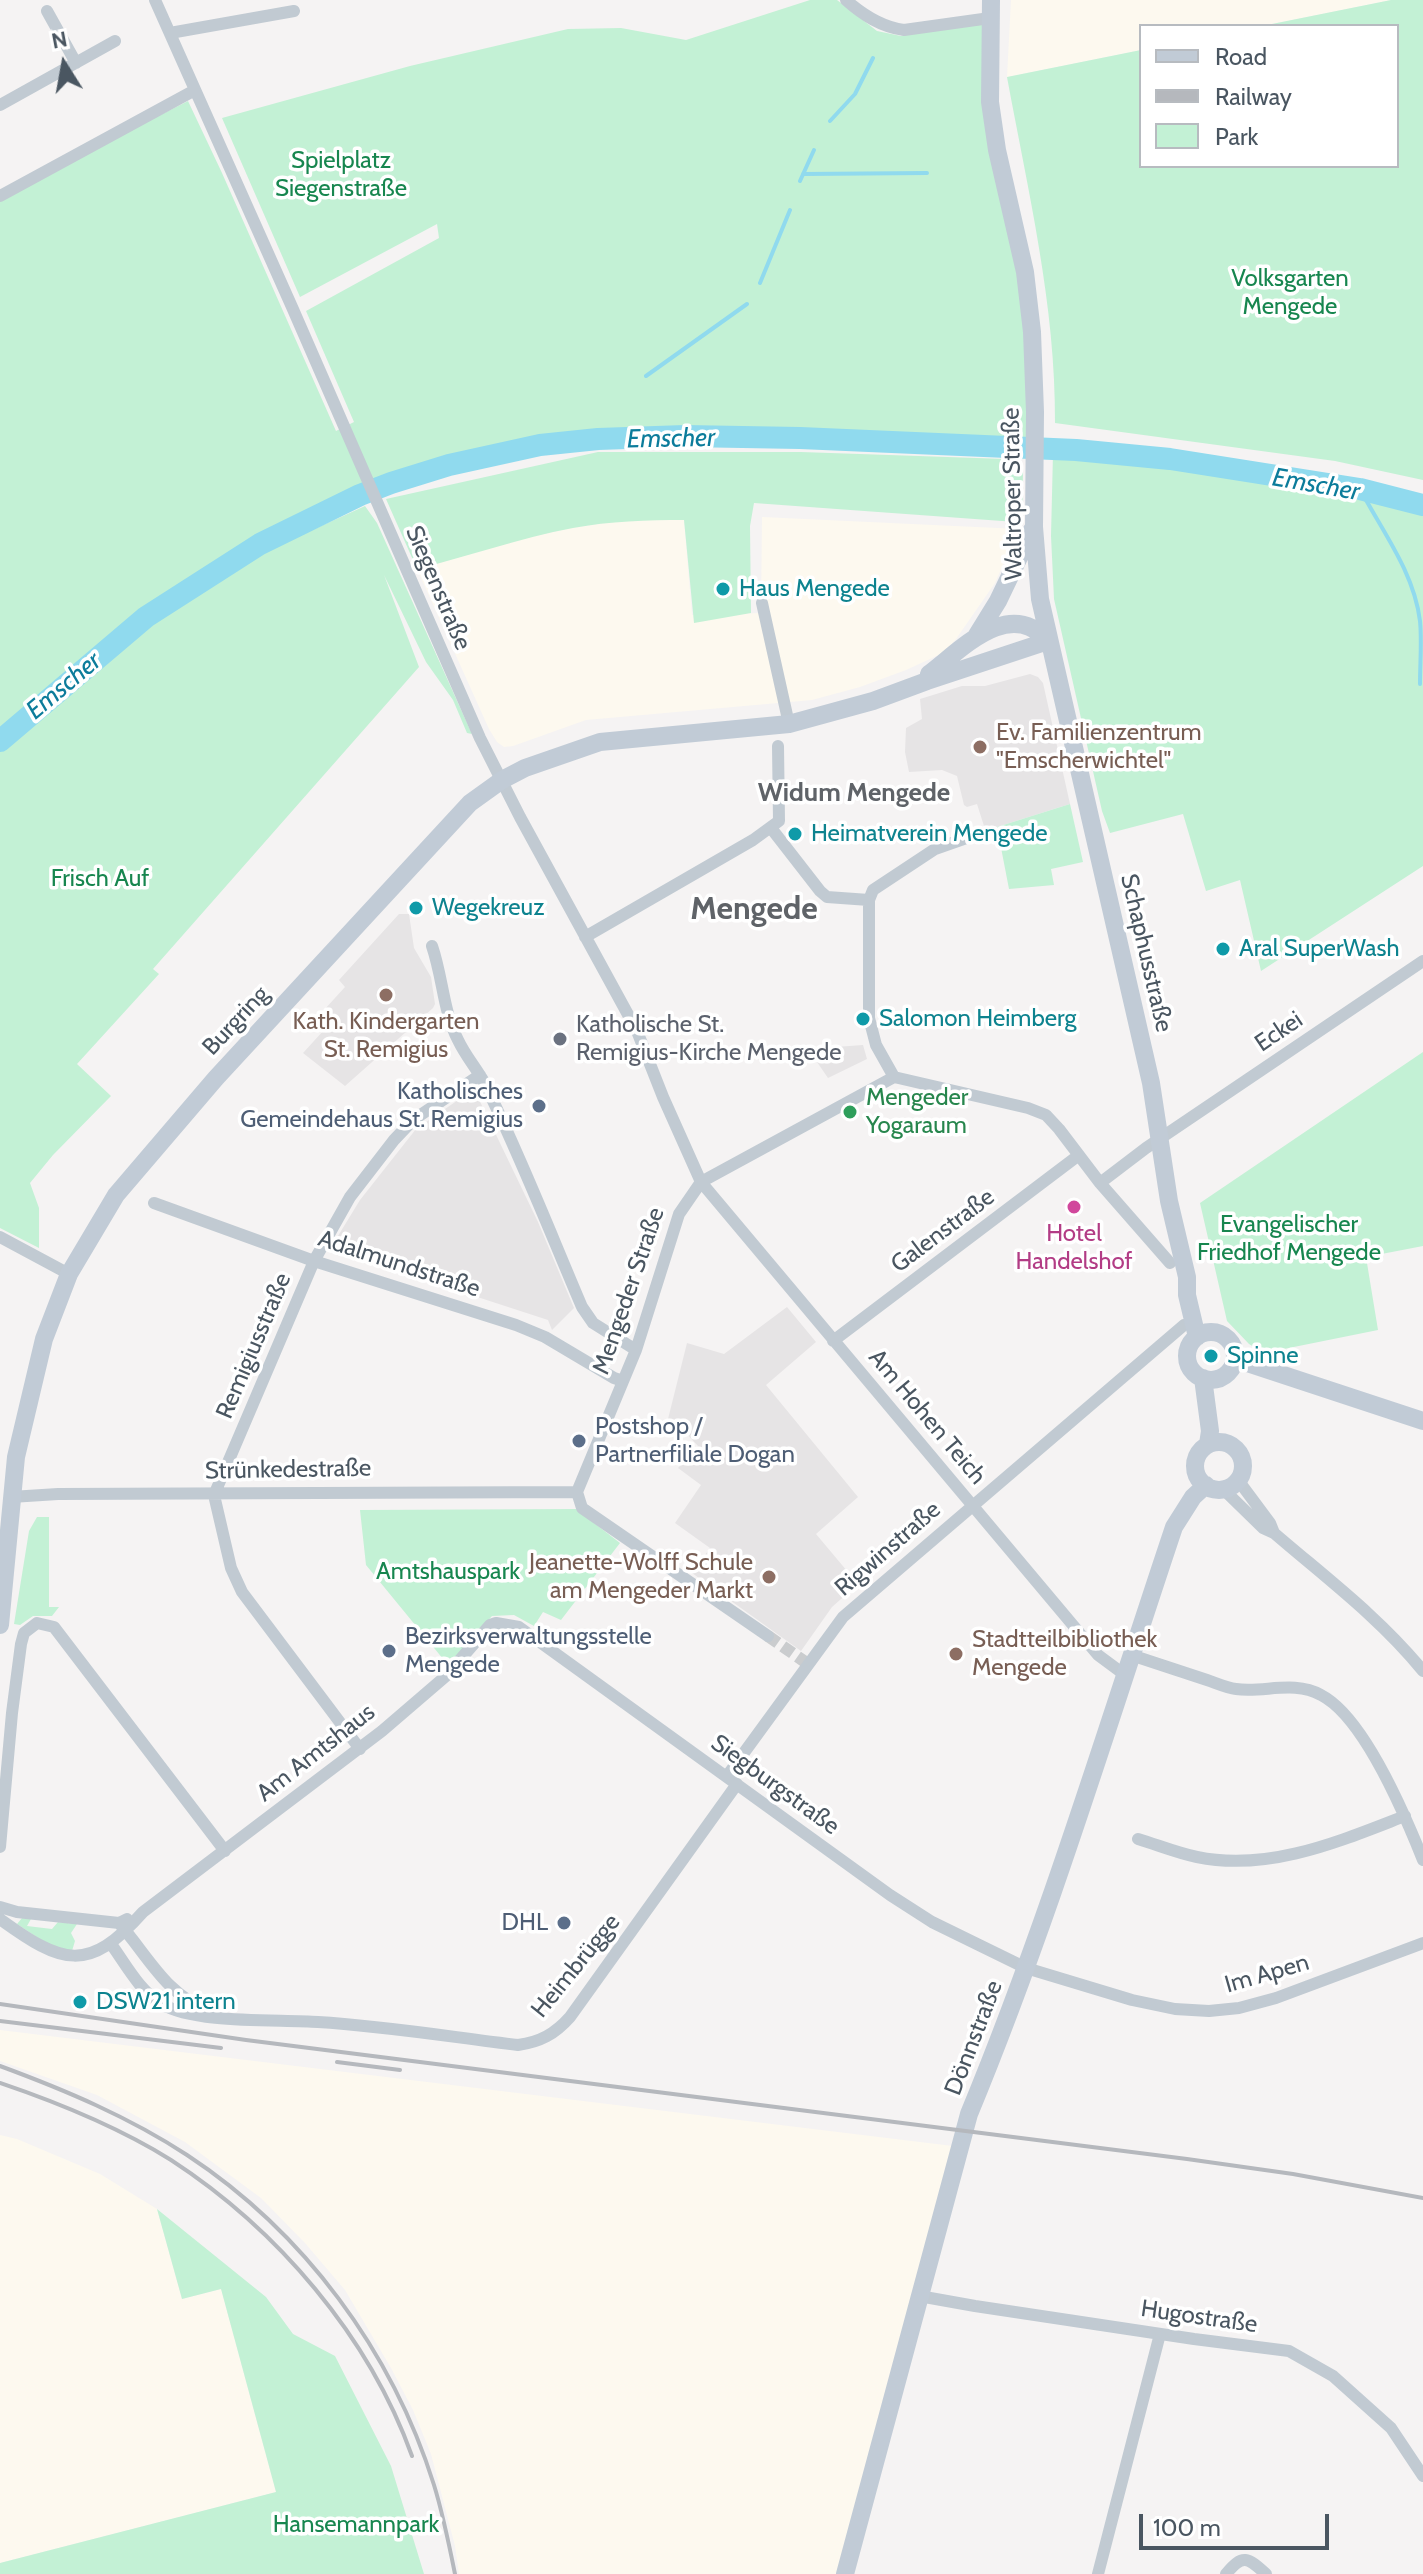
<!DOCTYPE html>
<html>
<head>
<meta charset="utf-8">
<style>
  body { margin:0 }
  #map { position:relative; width:1423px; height:2574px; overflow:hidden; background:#f5f3f3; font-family:Cabin,sans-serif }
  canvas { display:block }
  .legend { position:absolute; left:1139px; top:24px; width:260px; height:144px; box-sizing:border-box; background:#fff; border:2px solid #b7bbc0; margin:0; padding:10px 14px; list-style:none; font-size:24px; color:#4a5661 }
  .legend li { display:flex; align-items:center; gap:16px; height:40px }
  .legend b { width:40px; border:2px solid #b7bbc0 }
  .north { position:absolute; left:24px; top:24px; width:80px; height:80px; -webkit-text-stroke:6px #fff; paint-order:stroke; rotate:349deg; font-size:22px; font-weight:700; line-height:32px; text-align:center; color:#4a5661 }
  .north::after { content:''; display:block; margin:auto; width:28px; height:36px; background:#4a5661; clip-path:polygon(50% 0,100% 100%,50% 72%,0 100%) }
  .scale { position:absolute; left:1139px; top:2514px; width:190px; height:36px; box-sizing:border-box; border:4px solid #4a5661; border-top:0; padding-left:10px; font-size:24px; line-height:28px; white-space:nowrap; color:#4a5661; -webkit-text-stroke:6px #fff; paint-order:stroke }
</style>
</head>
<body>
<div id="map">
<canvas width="1423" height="2574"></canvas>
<ul class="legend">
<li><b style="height:10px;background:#c1cbd6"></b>Road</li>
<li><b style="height:10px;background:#b5b8bd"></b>Railway</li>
<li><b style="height:22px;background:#c3f1d5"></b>Park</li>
</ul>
<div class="north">N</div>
<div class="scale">100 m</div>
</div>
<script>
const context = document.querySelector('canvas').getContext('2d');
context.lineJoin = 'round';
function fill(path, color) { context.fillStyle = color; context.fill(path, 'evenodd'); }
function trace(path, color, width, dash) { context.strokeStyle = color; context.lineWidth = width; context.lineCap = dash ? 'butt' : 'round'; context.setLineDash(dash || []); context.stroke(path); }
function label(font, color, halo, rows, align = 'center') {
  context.font = font + ' Cabin,sans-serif'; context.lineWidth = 7; context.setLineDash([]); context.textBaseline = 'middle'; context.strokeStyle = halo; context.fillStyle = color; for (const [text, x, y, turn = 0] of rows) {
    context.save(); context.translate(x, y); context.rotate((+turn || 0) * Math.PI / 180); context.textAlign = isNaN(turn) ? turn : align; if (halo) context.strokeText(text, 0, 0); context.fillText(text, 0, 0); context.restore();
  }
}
const commercial = new Path2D(`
  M 1011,0 L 1391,0 L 1262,26 L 1141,26 L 1141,50 L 1007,77 Z
  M 762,517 L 1019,529 L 995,583 L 956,639 L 943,653 L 906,670 L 860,687 L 812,700 L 586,720 L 513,746 L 504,747 L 497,742 L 489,729 L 417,569 L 521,539 L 575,527 L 629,520 L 684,520 L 692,615 L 761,613 Z
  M 0,2030 L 961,2147 L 845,2574 L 459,2574 L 455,2546 L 431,2454 L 413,2410 L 391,2368 L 345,2290 L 305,2243 L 261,2198 L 185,2142 L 97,2095 L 0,2061 Z
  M 0,2135 L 17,2139 L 100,2174 L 157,2209 L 182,2299 L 221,2289 L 276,2492 L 0,2563 Z`);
const education = new Path2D(`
  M 1030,674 L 1038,677 L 1043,683 L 1070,804 L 997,827 L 984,826 L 977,804 L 967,807 L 964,805 L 957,776 L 942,770 L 909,772 L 905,752 L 906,728 L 922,719 L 920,699 L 962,686 L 985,686 Z
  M 399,914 L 409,914 L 414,948 L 431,977 L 435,1004 L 433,1008 L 345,1086 L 303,1053 L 334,1019 L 324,1010 L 345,987 L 339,980 Z
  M 863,1045 L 867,1059 L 828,1078 L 808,1049 Z
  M 474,1089 L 538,1222 L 574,1308 L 552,1330 L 548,1320 L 330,1249 L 360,1200 L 416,1129 Z
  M 787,1307 L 816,1342 L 766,1385 L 858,1497 L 816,1534 L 858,1584 L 832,1607 L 801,1651 L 692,1573 L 710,1548 L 675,1523 L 701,1485 L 678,1468 L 698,1446 L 681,1428 L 668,1419 L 687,1343 L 724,1354 Z`);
const green = new Path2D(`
  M 810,0 L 837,0 L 877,31 L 901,36 L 990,18 L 989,79 L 1025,272 L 1035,448 C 937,444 838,439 739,437 C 673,436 605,435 540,445 C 417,466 310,512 205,579 L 365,506 L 377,523 L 472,734 L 467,733 L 453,700 L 426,662 L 384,575 L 419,667 L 153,969 L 159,974 L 77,1064 L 111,1096 L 53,1155 L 30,1183 L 39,1208 L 39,1248 L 0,1228 L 0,196 L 188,101 L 222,173 L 336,431 L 354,422 L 306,311 L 439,238 L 437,224 L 300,297 L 222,118 L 410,66 L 568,29 L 621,28 L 686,40 Z
  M 1391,0 L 1423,0 L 1423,480 L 1335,461 L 1055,423 C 1056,306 1028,191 1007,77 L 1141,50 L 1141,166 L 1397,166 L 1397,26 L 1262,26 Z
  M 598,452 L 801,452 L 1006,459 L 1021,462 L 1023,472 L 1022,519 L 1016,522 L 754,503 L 750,526 L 751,613 L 694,623 L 684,520 C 647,520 610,521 573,528 C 520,538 469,556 417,569 L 386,499 Z
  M 1053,453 L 1342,492 L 1423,509 L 1423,866 L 1261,971 L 1240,880 L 1206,891 L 1183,814 L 1110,833 L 1102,811 L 1054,599 L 1051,536 Z
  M 1070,804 L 1083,862 L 1051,869 L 1054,885 L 1009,889 L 997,827 Z
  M 1423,1052 L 1423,1246 L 1366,1257 L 1378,1330 L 1264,1353 L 1249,1344 L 1227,1321 L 1200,1203 Z
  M 576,1509 L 620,1543 L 561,1620 L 543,1612 L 534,1626 L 514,1615 L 492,1616 L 448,1665 L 366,1565 L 360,1510 Z
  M 37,1517 L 49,1517 L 49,1607 L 59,1607 L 52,1616 L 33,1616 L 20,1625 L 14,1624 L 29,1531 Z
  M 22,1918 L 31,1919 L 27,1926 L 52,1929 L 58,1922 L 77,1924 L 71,1933 L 75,1941 L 72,1951 L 50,1946 L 17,1924 Z
  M 157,2209 L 266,2297 L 293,2334 L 335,2356 L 391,2466 L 424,2574 L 0,2574 L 0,2563 L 276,2492 L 221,2289 L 182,2299 Z`);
const stream = new Path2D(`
  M 830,121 L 855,94 L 873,58
  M 803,174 L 927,173
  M 800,181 L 814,150
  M 760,283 L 790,210
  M 646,376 L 747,304
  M 636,438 L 638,428
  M 1360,489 C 1382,531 1414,572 1420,621 C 1422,641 1420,663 1420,684`);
const river = new Path2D(`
  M 0,741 L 146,617 L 260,544 L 360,495 L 391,483 L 449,465 L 540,445 L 598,439 L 685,436 L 800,438 L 1076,450 L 1170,459 L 1360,489 L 1423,505`);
const streetTunnel = new Path2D(`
  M 768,1636 L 808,1664`);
const street = new Path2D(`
  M 155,0 L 292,307 L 480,738 L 520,817 L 637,1031 L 663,1097 L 701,1182 L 1098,1655 L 1125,1675
  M 846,0 C 863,15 881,27 904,30 L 990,18
  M 47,11 L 76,63
  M 170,33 L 294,11
  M 0,105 L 115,41
  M 0,196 L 195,90
  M 762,603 L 789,724
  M 771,828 L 820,891 L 827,897 L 869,900
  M 585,937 L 753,840 L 779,821 L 778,746
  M 432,946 C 443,978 443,1011 458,1040 C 465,1055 476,1068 484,1082 C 520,1155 550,1232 582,1307 L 593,1323 L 636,1350
  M 894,1077 L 876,1045 L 869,1018 L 869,900 L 873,890 L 935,849 L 972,836
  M 1100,1183 L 1146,1148 L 1423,961
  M 154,1203 L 314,1261 L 516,1325 L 545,1337 L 614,1378 L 623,1381
  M 0,1237 L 69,1274
  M 833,1341 L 1079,1155
  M 1238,1480 L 1270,1523 L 1274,1533
  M 1223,1489 L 1263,1528 L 1274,1533 C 1325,1577 1380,1618 1423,1671
  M 577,1492 L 636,1350 L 679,1214 L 701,1182 L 894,1077 L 1028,1108 L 1046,1115 L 1059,1129 L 1100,1183 L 1170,1263
  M 577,1492 L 582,1508 L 768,1636
  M 11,1497 L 58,1494 L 577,1492
  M 1131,1655 C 1156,1663 1182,1672 1207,1680 C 1216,1683 1227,1688 1236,1689 C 1264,1693 1294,1680 1321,1695 C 1364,1717 1405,1815 1423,1860
  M 360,1749 L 242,1592 L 231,1568 L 214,1495 L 314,1261 L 350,1197 L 394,1140 L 413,1120 L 480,1075
  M 727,1776 L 843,1617 L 1184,1325
  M 1138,1839 C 1158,1845 1177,1853 1197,1857 C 1269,1872 1340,1841 1405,1816
  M 0,1847 L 12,1713 L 21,1644 L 24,1633 L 37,1623 L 54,1627 L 225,1851
  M 0,1907 L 17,1912 L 119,1923 L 127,1919
  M 0,1919 C 62,1964 88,1974 143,1912 L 382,1731 L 446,1676 L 490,1625 L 496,1623 L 519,1627 L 890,1895 L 932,1922 L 1026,1968 L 1132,2000 L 1175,2009 L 1209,2011 L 1239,2008 L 1276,1998 L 1423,1943
  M 119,1923 C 148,1956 166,1995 209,2011
  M 111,1944 C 125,1963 140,1992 162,2004 C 195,2024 278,2019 318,2022 C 385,2026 451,2037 518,2045 C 540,2042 555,2034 570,2017 L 737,1784
  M 919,2296 L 975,2306 L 1194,2339 L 1289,2351 L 1333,2376 L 1391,2428 L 1423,2476
  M 1098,2574 L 1160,2334
  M 1226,2574 C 1243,2553 1248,2558 1266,2574`);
const secondary = new Path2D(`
  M 991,0 L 990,102 L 997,150 L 1025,272 L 1032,332 L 1035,412 L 1034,527 L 1040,599 L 1151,1083 L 1169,1201 L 1187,1277 L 1187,1295 L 1197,1337
  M 977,635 L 998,601 L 1032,530
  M 929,674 C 962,649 1009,597 1048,641
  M1187 1356a24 24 0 1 1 48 0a24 24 0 1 1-48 0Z
  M 1235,1359 L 1423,1421
  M 1203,1378 L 1210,1431 L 1208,1444
  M1195 1466a24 24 0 1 1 48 0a24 24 0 1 1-48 0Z
  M 0,1625 L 16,1457 L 44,1339 L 69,1274 L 116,1195 L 216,1078 L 470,803 L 502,780 L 525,768 L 600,742 L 789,724 L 873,701 L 927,681 L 1048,641
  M 845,2574 L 969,2114 C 1048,1923 1108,1724 1174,1527 L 1193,1497 L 1206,1485`);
const rail = new Path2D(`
  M 0,2004 L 246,2040 L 1187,2159 L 1293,2174 L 1423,2198
  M 0,2021 L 221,2048
  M 337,2062 L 400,2070
  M 0,2066 C 65,2090 129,2117 187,2155 C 304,2232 392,2351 434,2485 C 443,2514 449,2544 455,2574
  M 0,2083 C 59,2103 118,2127 171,2160 C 277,2229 369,2336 412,2456`);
const markers = [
  [723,589,8,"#0f9aa8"],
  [980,747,8,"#8d6e63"],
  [795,834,8,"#0f9aa8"],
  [416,908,8,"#0f9aa8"],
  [1223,949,8,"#0f9aa8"],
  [386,995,8,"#8d6e63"],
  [863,1019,8,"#0f9aa8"],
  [560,1039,8,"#6b7280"],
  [539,1106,8,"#5c6f8a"],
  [850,1112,8,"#2e9e5b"],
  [1074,1207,8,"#d1479c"],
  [1211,1356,8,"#0f9aa8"],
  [579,1441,8,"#5c6f8a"],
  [769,1577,8,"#8d6e63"],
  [389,1651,8,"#5c6f8a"],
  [956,1654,8,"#8d6e63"],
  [564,1923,8,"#5c6f8a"],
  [80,2002,8,"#0f9aa8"]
];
const parkNames = [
  ["Spielplatz",341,161],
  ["Siegenstraße",341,189],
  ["Volksgarten",1290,279],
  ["Mengede",1290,307],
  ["Frisch Auf",100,879],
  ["Evangelischer",1289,1225],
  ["Friedhof Mengede",1289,1253],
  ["Amtshauspark",448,1572],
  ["Hansemannpark",356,2525]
];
const streetNames = [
  ["Waltroper Straße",1013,494,-91],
  ["Siegenstraße",438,588,67],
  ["Schaphusstraße",1146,953,77],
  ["Burgring",236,1021,-47],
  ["Eckei",1279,1032,-34],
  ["Galenstraße",943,1231,-37],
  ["Adalmundstraße",399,1264,18],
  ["Mengeder Straße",629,1291,-71],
  ["Remigiusstraße",254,1346,-67],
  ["Am Hohen Teich",927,1417,50],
  ["Strünkedestraße",288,1470,-1],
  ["Rigwinstraße",888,1549,-41],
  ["Am Amtshaus",316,1753,-38],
  ["Siegburgstraße",775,1785,36],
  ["Heimbrügge",576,1966,-51],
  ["Im Apen",1267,1974,-16],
  ["Dönnstraße",974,2038,-69],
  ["Hugostraße",1199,2317,8]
];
const cultureNames = [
  ["Haus Mengede",739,589],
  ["Heimatverein Mengede",811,834],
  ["Wegekreuz",432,908],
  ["Aral SuperWash",1239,949],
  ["Salomon Heimberg",879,1019],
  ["Spinne",1227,1356],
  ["DSW21 intern",96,2002]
];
const educationNames = [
  ["Ev. Familienzentrum",996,733],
  ["\"Emscherwichtel\"",996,761],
  ["Kath. Kindergarten",386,1022,"center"],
  ["St. Remigius",386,1050,"center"],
  ["Jeanette-Wolff Schule",753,1563,"right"],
  ["am Mengeder Markt",753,1591,"right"],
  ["Stadtteilbibliothek",972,1640],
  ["Mengede",972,1668]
];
const worshipNames = [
  ["Katholische St.",576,1025],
  ["Remigius-Kirche Mengede",576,1053]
];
const serviceNames = [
  ["Katholisches",523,1092],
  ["Gemeindehaus St. Remigius",523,1120],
  ["Postshop /",595,1427,"left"],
  ["Partnerfiliale Dogan",595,1455,"left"],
  ["Bezirksverwaltungsstelle",405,1637,"left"],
  ["Mengede",405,1665,"left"],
  ["DHL",548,1923]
];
const leisureNames = [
  ["Mengeder",866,1098],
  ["Yogaraum",866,1126]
];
const hotelNames = [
  ["Hotel",1074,1234],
  ["Handelshof",1074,1262]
];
const waterNames = [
  ["Emscher",671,439,-1],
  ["Emscher",1316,485,10],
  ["Emscher",64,686,-40]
];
const neighbourhoodNames = [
  ["Widum Mengede",854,793]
];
const districtNames = [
  ["Mengede",754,910]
];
fill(commercial, '#fdf9ef');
fill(education, '#e6e4e5');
fill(green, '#c3f1d5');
trace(stream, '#90daee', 4);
trace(river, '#90daee', 22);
trace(streetTunnel, '#caccce', 12, [12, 6]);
trace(street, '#c1cad2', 12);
trace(secondary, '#c1cbd6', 18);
trace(rail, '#b5b8bd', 4);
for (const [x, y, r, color] of markers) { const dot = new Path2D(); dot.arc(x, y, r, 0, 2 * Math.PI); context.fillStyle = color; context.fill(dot); trace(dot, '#fff', 3); }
label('24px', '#17864f', '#fff', parkNames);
label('24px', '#4a5661', '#fff', streetNames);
label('24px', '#0d838f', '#fff', cultureNames, 'left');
label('24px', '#785e54', '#fff', educationNames, 'left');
label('24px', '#5b616d', '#fff', worshipNames, 'left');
label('24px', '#4e5e75', '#fff', serviceNames, 'right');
label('24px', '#27864d', '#fff', leisureNames, 'left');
label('24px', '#b23c85', '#fff', hotelNames);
label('italic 26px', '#0c7c9b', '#fff', waterNames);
label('bold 26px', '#5f6368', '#fff', neighbourhoodNames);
label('bold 32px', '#5f6368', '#fff', districtNames);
</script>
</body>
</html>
